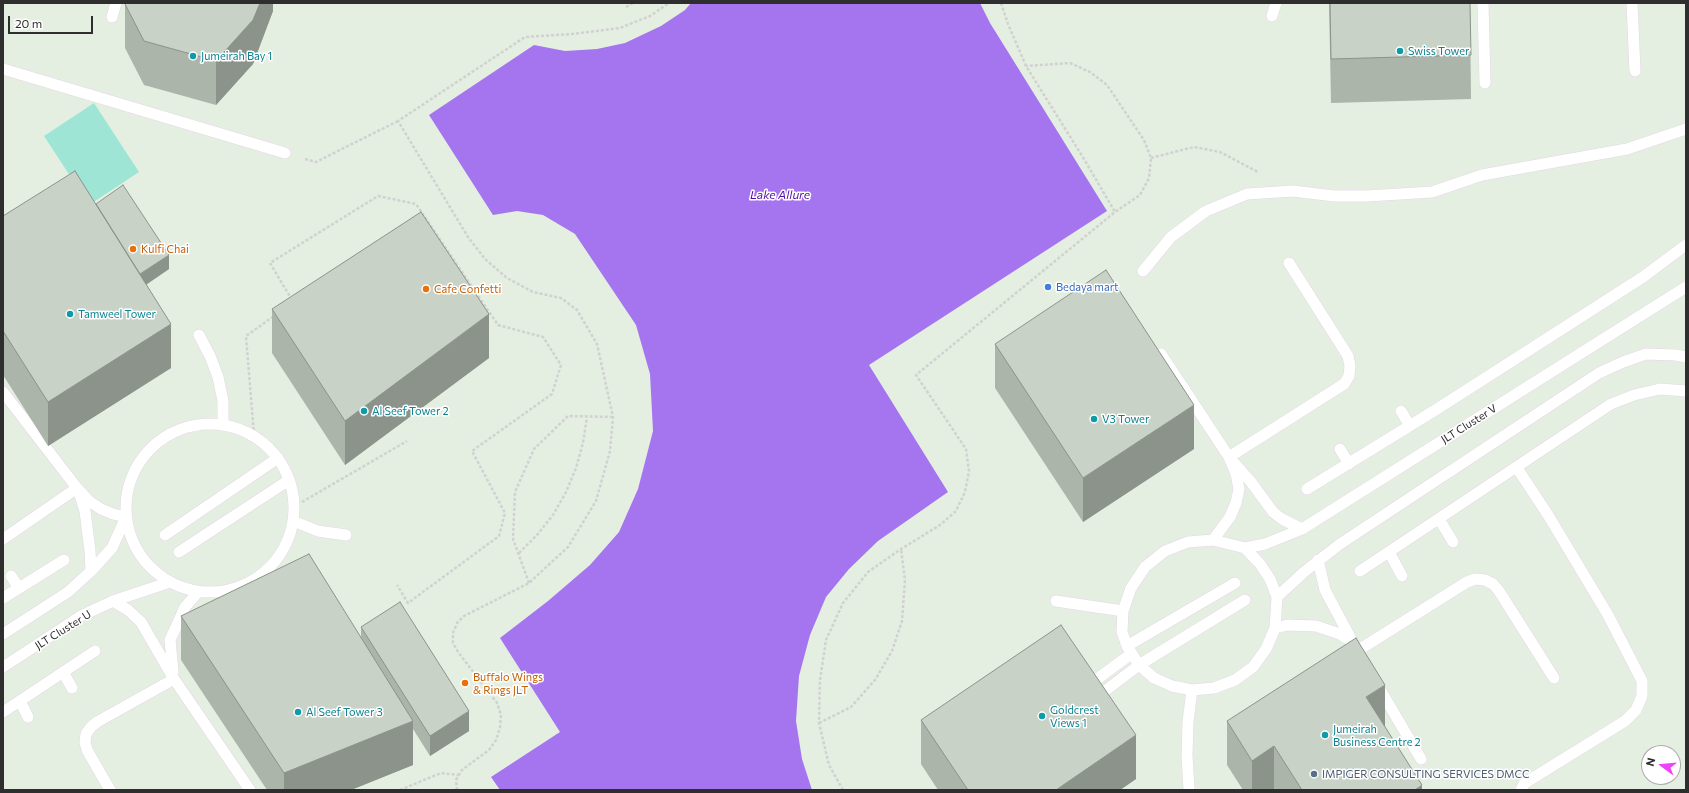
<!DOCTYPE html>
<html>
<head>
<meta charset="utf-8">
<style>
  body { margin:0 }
  #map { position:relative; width:1689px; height:793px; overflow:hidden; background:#e5efe1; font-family:Commissioner,sans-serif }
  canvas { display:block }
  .frame { position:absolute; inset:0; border:4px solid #2e2e2e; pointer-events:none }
  .north { position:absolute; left:1641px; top:745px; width:40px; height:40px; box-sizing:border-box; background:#fff; border:1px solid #ababab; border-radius:50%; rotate:286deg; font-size:11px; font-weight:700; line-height:16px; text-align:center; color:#2e2e2e }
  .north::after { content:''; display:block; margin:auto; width:14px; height:18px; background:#ef42fb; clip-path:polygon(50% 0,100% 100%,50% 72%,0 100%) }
  .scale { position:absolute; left:8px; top:16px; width:85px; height:18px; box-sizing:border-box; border:2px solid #2e2e2e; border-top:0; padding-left:5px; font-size:12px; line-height:14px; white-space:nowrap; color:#2e2e2e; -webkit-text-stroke:3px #fff; paint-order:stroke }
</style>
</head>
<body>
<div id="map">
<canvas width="1689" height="793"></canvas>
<div class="frame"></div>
<div class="north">N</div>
<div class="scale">20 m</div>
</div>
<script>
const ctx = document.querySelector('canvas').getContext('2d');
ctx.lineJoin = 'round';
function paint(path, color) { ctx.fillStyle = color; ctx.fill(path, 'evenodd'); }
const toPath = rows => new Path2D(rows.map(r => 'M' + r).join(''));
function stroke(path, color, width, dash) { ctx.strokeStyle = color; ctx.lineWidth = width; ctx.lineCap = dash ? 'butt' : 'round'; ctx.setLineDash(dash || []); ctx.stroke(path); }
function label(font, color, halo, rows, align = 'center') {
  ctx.font = font + ' Commissioner,sans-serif'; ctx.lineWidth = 3; ctx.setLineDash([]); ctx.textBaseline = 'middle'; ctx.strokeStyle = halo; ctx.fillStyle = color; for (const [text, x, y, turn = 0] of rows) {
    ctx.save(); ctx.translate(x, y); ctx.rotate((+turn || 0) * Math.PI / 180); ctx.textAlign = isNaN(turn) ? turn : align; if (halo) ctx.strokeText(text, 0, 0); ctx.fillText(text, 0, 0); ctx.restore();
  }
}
const green = toPath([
  [94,103,139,172,89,205,44,136]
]);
const water = toPath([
  [691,3,980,3,990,23,1107,211,869,365,948,492,878,541,849,569,826,597,810,635,799,676,796,721,802,759,812,790,500,790,491,777,560,732,500,638,548,601,590,565,619,532,638,489,653,431,650,374,636,325,575,234,543,215,517,211,493,215,429,115,534,45,565,51,597,49,625,43,661,26,685,10]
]);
const path = toPath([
  [1001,3,1008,24,1026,66,1084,159,1115,212],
  [626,7,633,3],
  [1151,158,1194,147,1220,152,1258,172],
  [305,159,316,162,398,121],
  [292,300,270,263,378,196,416,204,498,325,543,337,561,365,552,394,472,451,505,513,499,536,408,603,397,585],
  [254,435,246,336,274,316],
  [302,502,407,441],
  [519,553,537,535,553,515,566,492,576,468,583,443,587,417],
  [529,583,513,539,515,492,534,449,568,416,613,417],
  [819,723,851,707,875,680,892,651,902,621,905,580,901,549],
  [400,790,441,773,458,775],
  [457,790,456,780,462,770,489,750,496,740,500,728,501,715,497,703,458,652,453,643,453,633,457,623,464,616,529,583,568,547,596,501,610,451,613,417,597,344,577,310,561,298,533,292,507,278,485,259,468,237,398,121,525,37,572,34,620,28,650,16,669,3],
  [843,790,829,765,819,723,820,680,826,640,843,603,868,572,901,549,940,525,956,511,965,492,969,471,966,449,916,375,1115,212,1140,195,1149,178,1151,158,1144,140,1107,85,1090,72,1070,63,1026,66]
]);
const service = toPath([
  [1483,3,1485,83],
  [1632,3,1635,71],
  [1272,16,1276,3],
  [112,17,116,3],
  [3,69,285,153],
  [1143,271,1171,237,1206,211,1247,194,1293,191,1334,196,1367,196,1432,192,1482,175,1627,149,1686,129],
  [199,335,210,356,218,377,223,401,223,424],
  [1161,354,1229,457,1236,474,1239,489,1236,503,1230,517,1213,540],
  [3,392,77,488,89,501,101,509,113,514,126,517,112,548,91,571,68,592,3,634],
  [1401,411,1410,426],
  '126 508a84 84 0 1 1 168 0a84 84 0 1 1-168 0Z',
  [1340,449,1349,464],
  [1229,457,1344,384,1349,376,1350,366,1348,356,1289,263],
  [1234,463,1251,482,1273,512,1282,519,1302,529],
  [1517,468,1548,515,1608,615,1642,681,1642,696,1636,710,1625,721,1528,781,1524,784,1521,790],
  [1307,489,1437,409,1643,277,1686,245],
  [79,492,85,511,90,551,91,571],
  [1439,519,1453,542],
  [293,521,318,531,346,535],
  [165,535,278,458],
  [3,539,77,488],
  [1245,548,1265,544,1302,529,1686,287],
  [179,552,289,480],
  [1389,552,1402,576],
  [1318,560,1325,590,1359,654],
  [1360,571,1611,404,1634,395,1660,389,1686,391],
  [11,576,19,588],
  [1277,597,1270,579,1260,564,1245,548,1213,540,1188,542,1165,551,1145,567,1131,588,1123,611,1122,632,1127,646,1139,665,1154,678,1172,686,1192,690,1214,688,1235,680,1253,667,1266,649,1275,628,1277,597,1304,572,1340,544,1599,373,1623,362,1646,354,1676,355,1686,357],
  [3,598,64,560],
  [113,601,128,610,141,622,174,679,250,790],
  [1056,601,1123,611],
  [1275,628,1288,625,1316,626,1340,634,1351,641],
  [1127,646,1235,583],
  [1357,651,1467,582,1475,579,1485,580,1493,584,1499,591,1554,678],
  [3,667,81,616,113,601,170,582],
  [63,672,72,688],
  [173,672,170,640,185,607,198,592],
  [1089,685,1131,654],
  [1378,686,1421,759],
  [1097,697,1139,665,1245,600],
  [20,701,28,717],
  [3,712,95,651],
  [110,790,87,750,85,742,86,734,91,727,97,722,174,679],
  [1189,790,1187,755,1188,722,1192,690]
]);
const wall = toPath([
  [273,3,273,11,253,64,216,105,144,85,125,48,125,4],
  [1329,3,1470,3,1471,99,1331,103],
  [96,204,169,269,146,285,171,368,48,446,3,375,3,216],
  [272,309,489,358,345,465,272,353],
  [995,344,1194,449,1083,522,995,388],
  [181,616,361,638,361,627,469,731,430,756,413,729,413,765,351,790,267,790,181,660],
  [921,720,1136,779,1120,790,938,790,921,764],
  [1227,721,1385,727,1422,790,1243,790,1227,765]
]);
const shadedWall = toPath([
  [260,3,273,3,273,11,253,64,216,105,216,61],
  [169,255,169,269,135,292,135,278],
  [489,314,489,358,345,465,345,421],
  [171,324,171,368,48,446,48,402],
  [1194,405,1194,449,1083,522,1083,478],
  [1385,685,1385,729,1366,697],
  [469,711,469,731,430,756,430,736],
  [413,721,413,765,351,790,284,790,284,773],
  [1136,735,1136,779,1120,790,1056,790],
  [1274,746,1274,790,1252,790,1252,761],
  [1422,785,1422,790,1415,790]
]);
const building = toPath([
  [126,3,260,3,253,20,216,61,144,41,125,4,126,3],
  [1330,3,1470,3,1471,55,1331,59,1330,3],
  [75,171,171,324,48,402,3,331,3,216,75,171],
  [123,185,169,255,140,274,96,204,123,185],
  [421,212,489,314,345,421,272,309,421,212],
  [1106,270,1194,405,1083,478,995,344,1106,270],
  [309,554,413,721,284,773,181,616,309,554],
  [400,602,469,711,430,736,361,627,400,602],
  [1061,625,1136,735,1056,790,968,790,921,720,1061,625],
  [1356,638,1385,685,1366,697,1422,785,1415,790,1302,790,1274,746,1252,761,1227,721,1356,638]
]);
const markers = [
  [1400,51,4,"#0f9aa8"],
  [193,56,4,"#0f9aa8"],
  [133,249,4,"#e8710a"],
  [1048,287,4,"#3f7fe0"],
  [426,289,4,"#e8710a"],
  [70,314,4,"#0f9aa8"],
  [364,411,4,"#0f9aa8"],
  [1094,419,4,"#0f9aa8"],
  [465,683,4,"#e8710a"],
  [298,712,4,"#0f9aa8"],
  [1042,716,4,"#0f9aa8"],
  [1325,735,4,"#0f9aa8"],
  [1314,774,4,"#5c6f8a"]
];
const cultureNames = [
  ["Swiss Tower",1408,51],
  ["Jumeirah Bay 1",201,56],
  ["Tamweel Tower",78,314],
  ["Al Seef Tower 2",372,411],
  ["V3 Tower",1102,419],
  ["Goldcrest",1050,710],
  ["Views 1",1050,723],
  ["Al Seef Tower 3",306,712],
  ["Jumeirah",1333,729],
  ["Business Centre 2",1333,742]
];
const foodNames = [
  ["Kulfi Chai",141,249],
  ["Cafe Confetti",434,289],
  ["Buffalo Wings",473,677],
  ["& Rings JLT",473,690]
];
const shopNames = [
  ["Bedaya mart",1056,287]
];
const streetNames = [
  ["JLT Cluster V",1469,424,-32],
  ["JLT Cluster U",63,630,-32]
];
const serviceNames = [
  ["IMPIGER CONSULTING SERVICES DMCC",1322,774]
];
const waterNames = [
  ["Lake Allure",780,195]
];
paint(green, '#9ee5d5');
paint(water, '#a575f0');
stroke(service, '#e5d6e6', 12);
stroke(path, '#d1d1d1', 2.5, [3, 2]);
stroke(service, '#fff', 11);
paint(wall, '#acb5aa');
paint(shadedWall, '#8c938b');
paint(building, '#c8d2c6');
stroke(building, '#8c938b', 1);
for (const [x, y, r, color] of markers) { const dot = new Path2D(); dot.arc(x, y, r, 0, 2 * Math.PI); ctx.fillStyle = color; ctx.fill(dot); stroke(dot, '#fff', 1.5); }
label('11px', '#0d838f', '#fff', cultureNames, 'left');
label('11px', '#c56008', '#fff', foodNames, 'left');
label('11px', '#366cbe', '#fff', shopNames, 'left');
label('11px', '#2e2e2e', '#fff', streetNames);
label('11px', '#4e5e75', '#fff', serviceNames, 'left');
label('italic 12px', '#530da3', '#fff', waterNames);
</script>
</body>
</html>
